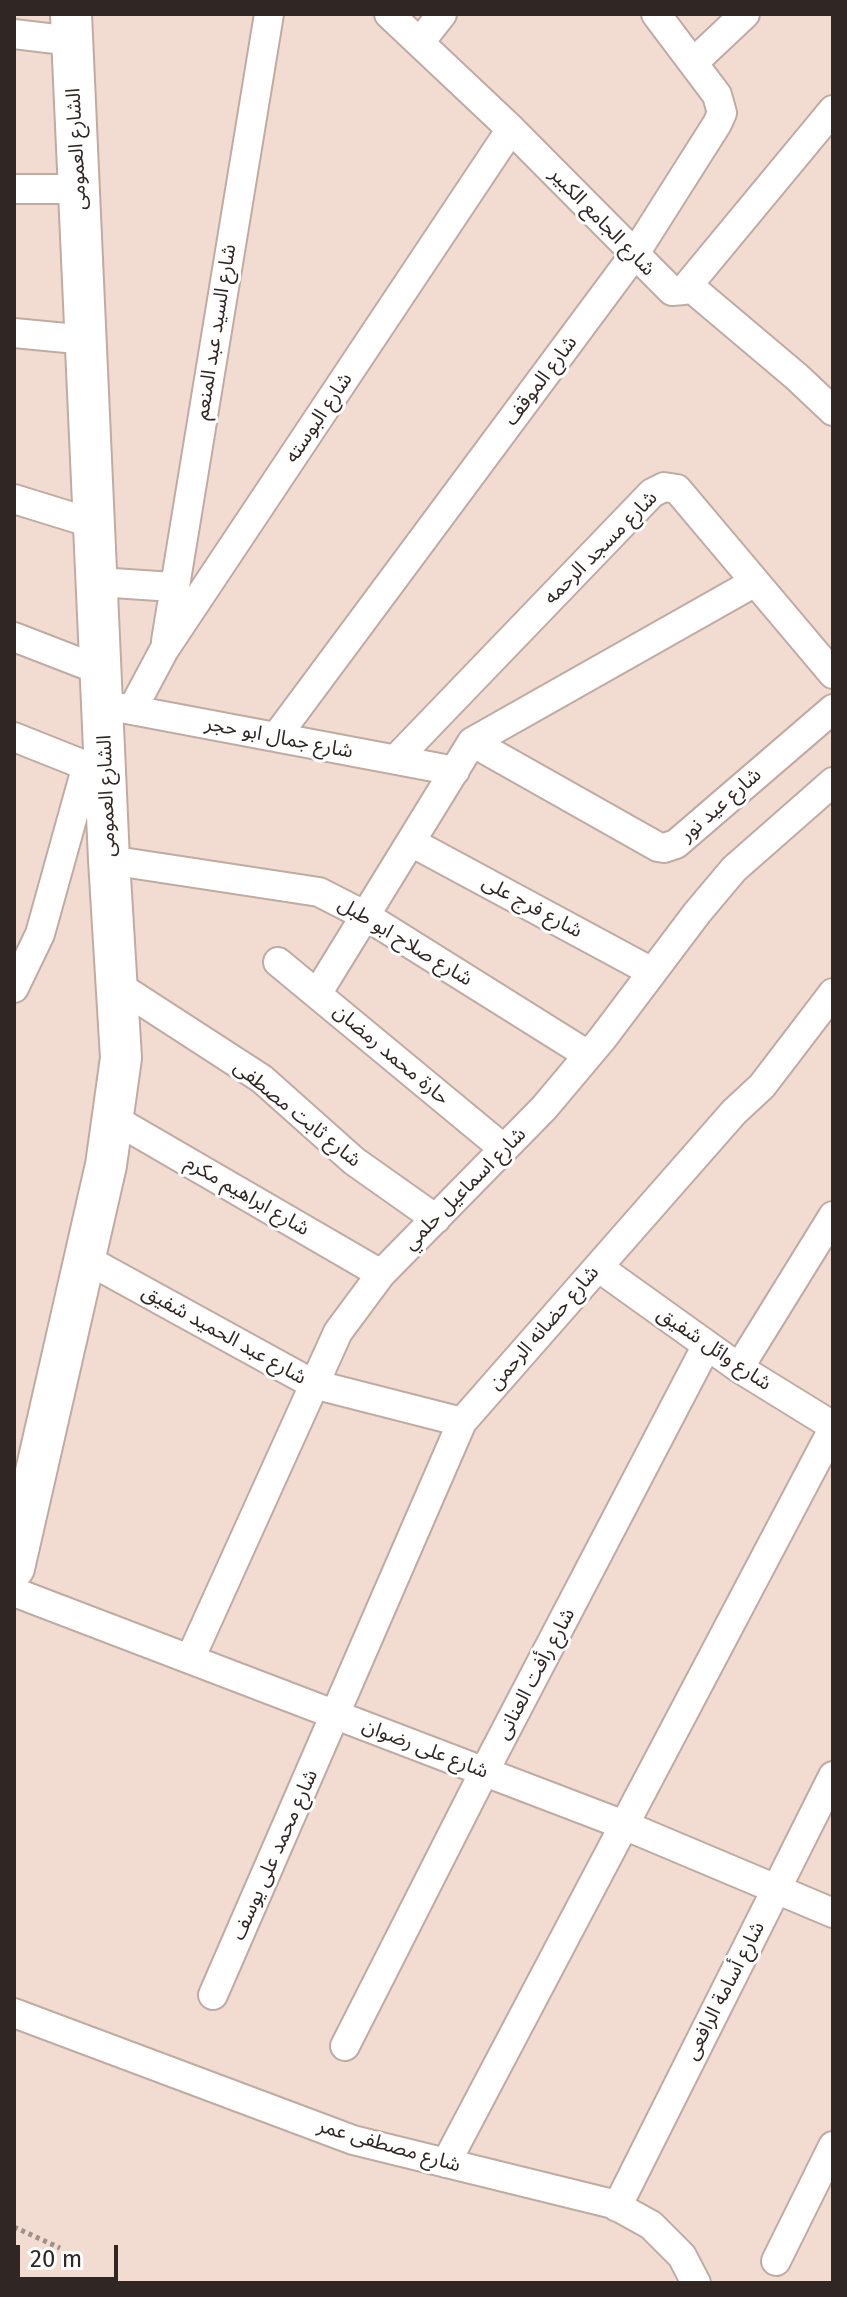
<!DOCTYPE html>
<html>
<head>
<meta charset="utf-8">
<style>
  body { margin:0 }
  #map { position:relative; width:847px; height:2297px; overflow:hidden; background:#f2dcd2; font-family:"Fira Sans",sans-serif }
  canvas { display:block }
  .frame { position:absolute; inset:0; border:16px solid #302724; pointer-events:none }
  .scale { position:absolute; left:16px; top:2245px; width:102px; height:36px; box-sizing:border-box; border:4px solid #302724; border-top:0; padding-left:10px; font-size:24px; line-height:28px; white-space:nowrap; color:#302724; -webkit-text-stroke:6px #fff; paint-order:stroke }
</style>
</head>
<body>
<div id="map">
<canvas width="847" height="2297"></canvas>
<div class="frame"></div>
<div class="scale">20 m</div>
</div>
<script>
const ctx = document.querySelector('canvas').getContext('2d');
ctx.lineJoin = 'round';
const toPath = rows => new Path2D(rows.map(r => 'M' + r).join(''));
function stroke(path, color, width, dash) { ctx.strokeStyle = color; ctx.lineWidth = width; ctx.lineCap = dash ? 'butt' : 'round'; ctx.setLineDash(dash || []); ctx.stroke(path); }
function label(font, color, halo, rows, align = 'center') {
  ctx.font = font + ' "Fira Sans","Noto Sans Arabic",sans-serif'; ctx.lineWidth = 6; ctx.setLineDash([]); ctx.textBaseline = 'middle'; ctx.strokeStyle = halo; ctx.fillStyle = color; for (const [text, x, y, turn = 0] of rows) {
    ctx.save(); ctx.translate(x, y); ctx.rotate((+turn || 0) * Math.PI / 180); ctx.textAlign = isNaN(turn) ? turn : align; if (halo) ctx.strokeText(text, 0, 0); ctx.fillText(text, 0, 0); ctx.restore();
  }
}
const path = toPath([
  [14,2227,60,2248]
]);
const street = toPath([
  [389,14,511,129,672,291,684,290,833,110],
  [14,34,72,41],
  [420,42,442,14],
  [693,63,745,14],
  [14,189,79,189],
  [688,285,797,377,833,411],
  [14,333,87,340],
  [14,499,95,524],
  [98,582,173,587],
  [14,637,102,671],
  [166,641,269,14],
  [116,707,455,771],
  [132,710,164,650,511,129],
  [14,737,102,772],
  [276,737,634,255,717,124,722,113,717,95,656,14],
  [472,742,658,847,664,848,676,844,833,709],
  [396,759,652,493,664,487,677,489,833,674],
  [411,842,652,972],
  [109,860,319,892,366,916,588,1055],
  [278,962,504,1149],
  [117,985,262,1079,354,1161,436,1219],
  [14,988,40,934,87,765],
  [317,994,472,742,755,582],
  [114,1119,381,1274],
  [84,1258,313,1384,462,1422],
  [598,1267,739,1368,833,1426],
  [739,1368,833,1216],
  [14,1592,624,1825,833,1913],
  [190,1659,338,1332,381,1274,544,1108,602,1039,697,913,734,869,833,782],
  [213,1995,462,1422,734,1112,762,1086,833,993],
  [14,2013,353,2140,613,2204,651,2225,682,2256,696,2283],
  [345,2046,484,1772,707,1345],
  [446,2163,833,1429],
  [617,2207,833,1776],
  [776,2261,833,2146]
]);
const secondary = toPath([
  [14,1568,106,1165,121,1058,109,860,71,14]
]);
const streetNames = [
  ["الشارع العمومى",77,149,-93],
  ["شارع الجامع الكبير",602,222,46],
  ["شارع السيد عبد المنعم",216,332,-81],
  ["شارع الموقف",541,381,-53],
  ["شارع البوسته",319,418,-56],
  ["شارع مسجد الرحمه",601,548,-45],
  ["شارع جمال ابو حجر",279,738,11],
  ["الشارع العمومى",107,796,-92],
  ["شارع عيد نور",721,805,-41],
  ["شارع فرج على",532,907,28],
  ["شارع صلاح ابو طبل",405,942,31],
  ["حارة محمد رمضان",391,1055,40],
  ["شارع ثابت مصطفى",297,1114,39],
  ["شارع اسماعيل حلمي",465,1189,-45],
  ["شارع ابراهيم مكرم",247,1196,30],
  ["شارع حضانه الرحمن",544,1328,-49],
  ["شارع عبد الحميد شفيق",224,1335,29],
  ["شارع وائل شفيق",714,1349,34],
  ["شارع رأفت العنانى",536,1674,-62],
  ["شارع على رضوان",425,1749,21],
  ["شارع محمد على يوسف",275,1855,-66],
  ["شارع أسامة الرافعى",725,1991,-63],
  ["شارع مصطفى عمر",389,2146,16]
];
stroke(street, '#c0aba2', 32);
stroke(secondary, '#c0aba2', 44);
stroke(path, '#a09089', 5, [4, 4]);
stroke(street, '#fff', 28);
stroke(secondary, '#fff', 40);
label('20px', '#302724', '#fff', streetNames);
</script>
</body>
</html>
